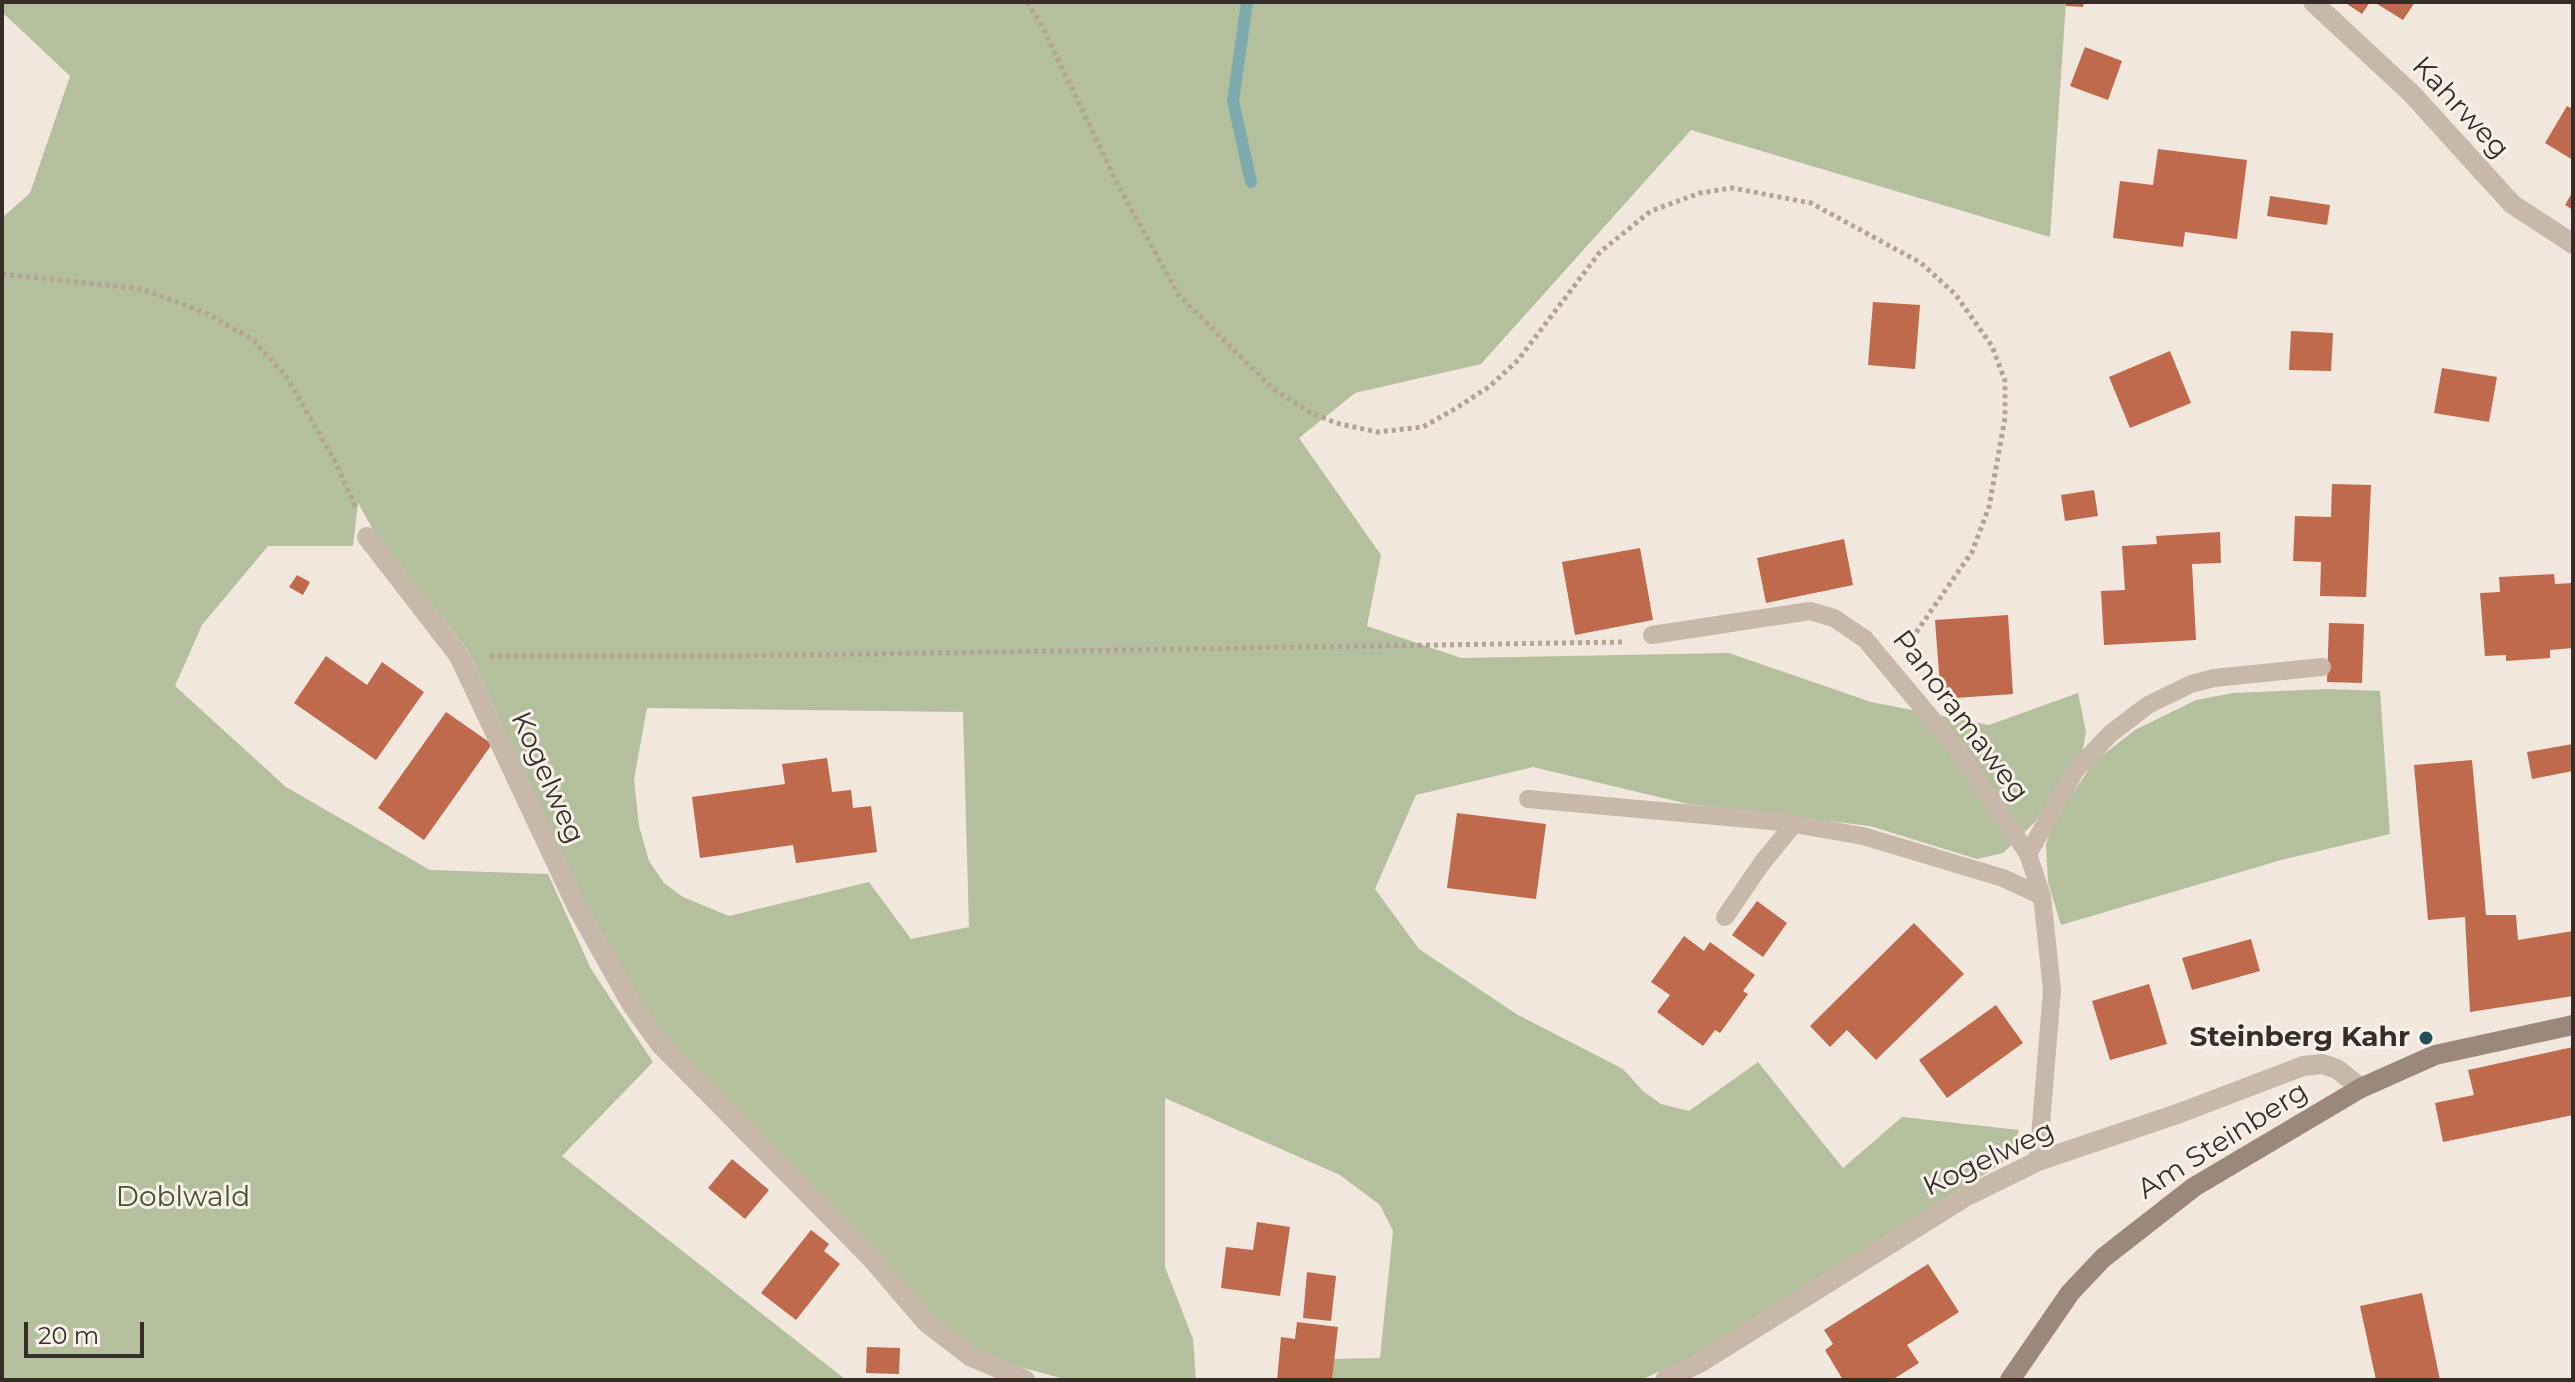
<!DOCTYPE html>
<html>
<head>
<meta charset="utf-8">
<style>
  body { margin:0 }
  #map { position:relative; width:2575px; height:1382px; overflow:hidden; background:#f1e7dd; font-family:Montserrat,sans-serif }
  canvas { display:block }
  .frame { position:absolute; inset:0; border:4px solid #362d29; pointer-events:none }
  .scale { position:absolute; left:24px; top:1322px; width:120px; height:36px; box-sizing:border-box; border:4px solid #362d29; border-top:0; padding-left:10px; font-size:24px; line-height:28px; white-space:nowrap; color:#362d29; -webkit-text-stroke:6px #f8f1e9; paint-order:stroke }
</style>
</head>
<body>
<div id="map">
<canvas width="2575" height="1382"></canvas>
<div class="frame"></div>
<div class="scale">20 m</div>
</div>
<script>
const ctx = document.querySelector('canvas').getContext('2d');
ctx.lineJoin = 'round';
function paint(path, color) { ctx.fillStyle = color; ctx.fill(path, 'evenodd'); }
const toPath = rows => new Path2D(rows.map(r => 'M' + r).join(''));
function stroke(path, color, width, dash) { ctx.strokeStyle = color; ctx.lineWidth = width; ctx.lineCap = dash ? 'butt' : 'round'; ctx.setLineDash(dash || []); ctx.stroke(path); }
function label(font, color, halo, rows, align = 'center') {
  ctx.font = font + ' Montserrat,sans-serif'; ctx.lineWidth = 6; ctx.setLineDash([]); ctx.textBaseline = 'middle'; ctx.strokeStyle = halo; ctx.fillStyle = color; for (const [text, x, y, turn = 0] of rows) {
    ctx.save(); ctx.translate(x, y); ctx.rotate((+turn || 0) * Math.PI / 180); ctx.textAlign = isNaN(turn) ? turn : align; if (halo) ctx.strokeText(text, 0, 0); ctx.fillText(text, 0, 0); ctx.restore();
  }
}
const green = toPath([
  [2,2,2066,2,2050,237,1691,130,1481,364,1355,393,1299,438,1381,555,1367,626,1461,658,1729,653,1871,702,1989,725,2078,693,2086,732,2082,753,2035,822,2003,853,1977,859,1870,826,1688,804,1533,767,1416,795,1375,889,1419,949,1518,1015,1623,1069,1643,1091,1661,1104,1689,1111,1758,1062,1843,1168,1902,1117,2019,1130,2012,1153,2001,1164,1697,1354,1641,1380,1332,1380,1334,1359,1380,1358,1393,1231,1380,1205,1340,1175,1165,1098,1165,1267,1193,1339,1196,1380,1068,1380,1005,1363,975,1348,933,1315,667,1038,640,1000,585,904,468,651,374,531,358,503,353,546,268,546,202,625,175,686,286,787,430,870,548,874,591,969,653,1062,562,1156,846,1380,2,1380,2,218,30,193,70,76,2,12],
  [647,708,963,712,969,927,911,939,869,882,729,916,683,897,664,883,649,861,639,826,634,779],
  [2327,689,2380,691,2390,834,2281,860,2061,925,2048,882,2046,845,2053,821,2095,761,2135,730,2196,700,2233,693]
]);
const stream = toPath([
  [1247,2,1233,101,1251,182]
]);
const building = toPath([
  [2066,2,2084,2,2083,7,2066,6],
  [2344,2,2370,2,2362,14],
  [2374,2,2415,2,2403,20],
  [2085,47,2122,61,2108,100,2070,86],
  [2567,106,2573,109,2573,160,2545,143],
  [2158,149,2247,160,2237,239,2185,232,2183,247,2113,238,2120,181,2153,185],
  [2573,191,2573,210,2565,205],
  [2270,196,2330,205,2327,225,2267,216],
  [1873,302,1920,305,1915,369,1868,365],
  [2291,331,2333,333,2331,371,2289,370],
  [2170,351,2191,403,2130,428,2109,377],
  [2442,368,2497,377,2489,422,2434,413],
  [2332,484,2371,485,2366,597,2320,596,2321,562,2293,561,2295,516,2331,517],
  [2094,490,2098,516,2065,521,2061,495],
  [2220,532,2221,563,2192,564,2196,640,2104,645,2101,591,2125,590,2122,546,2157,544,2156,536],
  [1844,539,1853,585,1766,603,1757,558],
  [1640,548,1653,620,1575,635,1562,562],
  [2554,574,2555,584,2573,583,2573,648,2550,650,2550,658,2506,661,2506,655,2485,656,2480,593,2500,592,2499,577],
  [297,575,310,582,303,595,289,587],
  [2008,615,2013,694,1941,699,1935,620],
  [2329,623,2364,624,2362,683,2327,682],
  [326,656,367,685,382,662,424,692,376,760,294,703],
  [446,712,492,744,424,840,378,808],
  [2573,744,2573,771,2532,779,2527,752],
  [827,758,832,792,851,790,853,808,871,806,877,852,796,863,793,845,700,858,692,797,785,784,782,764],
  [2472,760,2486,915,2516,915,2518,940,2573,931,2573,996,2470,1012,2465,917,2428,920,2414,765],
  [1457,813,1546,824,1536,899,1447,888],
  [1757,901,1787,923,1763,957,1732,935],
  [1914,923,1964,974,1876,1060,1847,1030,1830,1047,1810,1026],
  [1684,936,1704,951,1710,942,1755,975,1743,991,1748,994,1720,1033,1715,1030,1703,1046,1657,1012,1670,995,1651,982],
  [2251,939,2260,971,2192,990,2182,958],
  [2149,984,2167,1044,2110,1060,2092,1001],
  [1996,1005,2023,1043,1947,1098,1919,1060],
  [2573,1047,2573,1115,2443,1142,2435,1103,2474,1095,2468,1070],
  [732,1159,769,1190,745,1219,708,1188],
  [1257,1222,1290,1227,1280,1296,1221,1288,1226,1247,1253,1250],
  [811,1230,829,1244,824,1251,840,1264,796,1320,761,1293],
  [1928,1264,1959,1312,1907,1345,1919,1363,1892,1380,1843,1380,1825,1350,1833,1344,1824,1330],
  [1307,1272,1336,1276,1331,1321,1303,1318],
  [2422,1293,2440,1380,2376,1380,2360,1306],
  [1297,1322,1338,1327,1332,1380,1277,1380,1281,1337,1295,1339],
  [867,1347,900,1348,899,1374,866,1373]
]);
const path = toPath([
  [1027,2,1040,22,1117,183,1178,294,1272,388,1309,412,1336,423,1377,432,1423,427,1458,407,1490,386,1518,360,1600,252,1651,211,1700,193,1732,188,1811,203,1921,263,1955,294,1992,346,2005,381,2005,418,1989,507,1972,552,1908,644],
  [2,274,142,289,208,314,253,340,286,376,336,463,356,509],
  [490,656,742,656,1624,642]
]);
const service = toPath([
  [1652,635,1810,611,1834,618,1865,639,1957,749,2028,854,2042,896,2052,990,2038,1161],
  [1528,799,1782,822,1863,836,2003,878,2042,896],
  [2028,854,2075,771,2110,734,2148,705,2191,684,2214,678,2322,667],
  [1725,917,1762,863,1794,824]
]);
const minor = toPath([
  [2313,2,2412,94,2512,204,2573,244],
  [367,537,459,656,577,907,632,1005,660,1044,872,1259,926,1322,970,1356,1025,1380],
  [1665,1380,1701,1362,1965,1197,2038,1161,2180,1113,2303,1066,2322,1064,2337,1069,2361,1088]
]);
const secondary = toPath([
  [2010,1380,2070,1293,2103,1258,2194,1187,2361,1088,2435,1055,2573,1025]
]);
const markers = [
  [2426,1038,8,"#215155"]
];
const streetNames = [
  ["Kahrweg",2460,108,47],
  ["Panoramaweg",1960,716,53],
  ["Kogelweg",547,778,66],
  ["Am Steinberg",2223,1141,-32],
  ["Kogelweg",1989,1159,-25]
];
const poiNames = [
  ["Steinberg Kahr",2410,1038]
];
const parkNames = [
  ["Doblwald",183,1198]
];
paint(green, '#b3bf9d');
stroke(stream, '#7daaac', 12);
paint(building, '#bf694d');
stroke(path, '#b4a293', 5, [4, 4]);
stroke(service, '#c8b8a9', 18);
stroke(minor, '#c8b8a9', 20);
stroke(secondary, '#9c877b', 20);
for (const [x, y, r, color] of markers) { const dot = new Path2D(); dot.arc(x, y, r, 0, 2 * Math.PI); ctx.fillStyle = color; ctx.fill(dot); stroke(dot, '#f8f1e9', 3); }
label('28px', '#362d29', '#f8f1e9', streetNames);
label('bold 28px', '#362d29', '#f8f1e9', poiNames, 'right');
label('28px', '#45522e', '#f8f1e9', parkNames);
</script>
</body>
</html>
